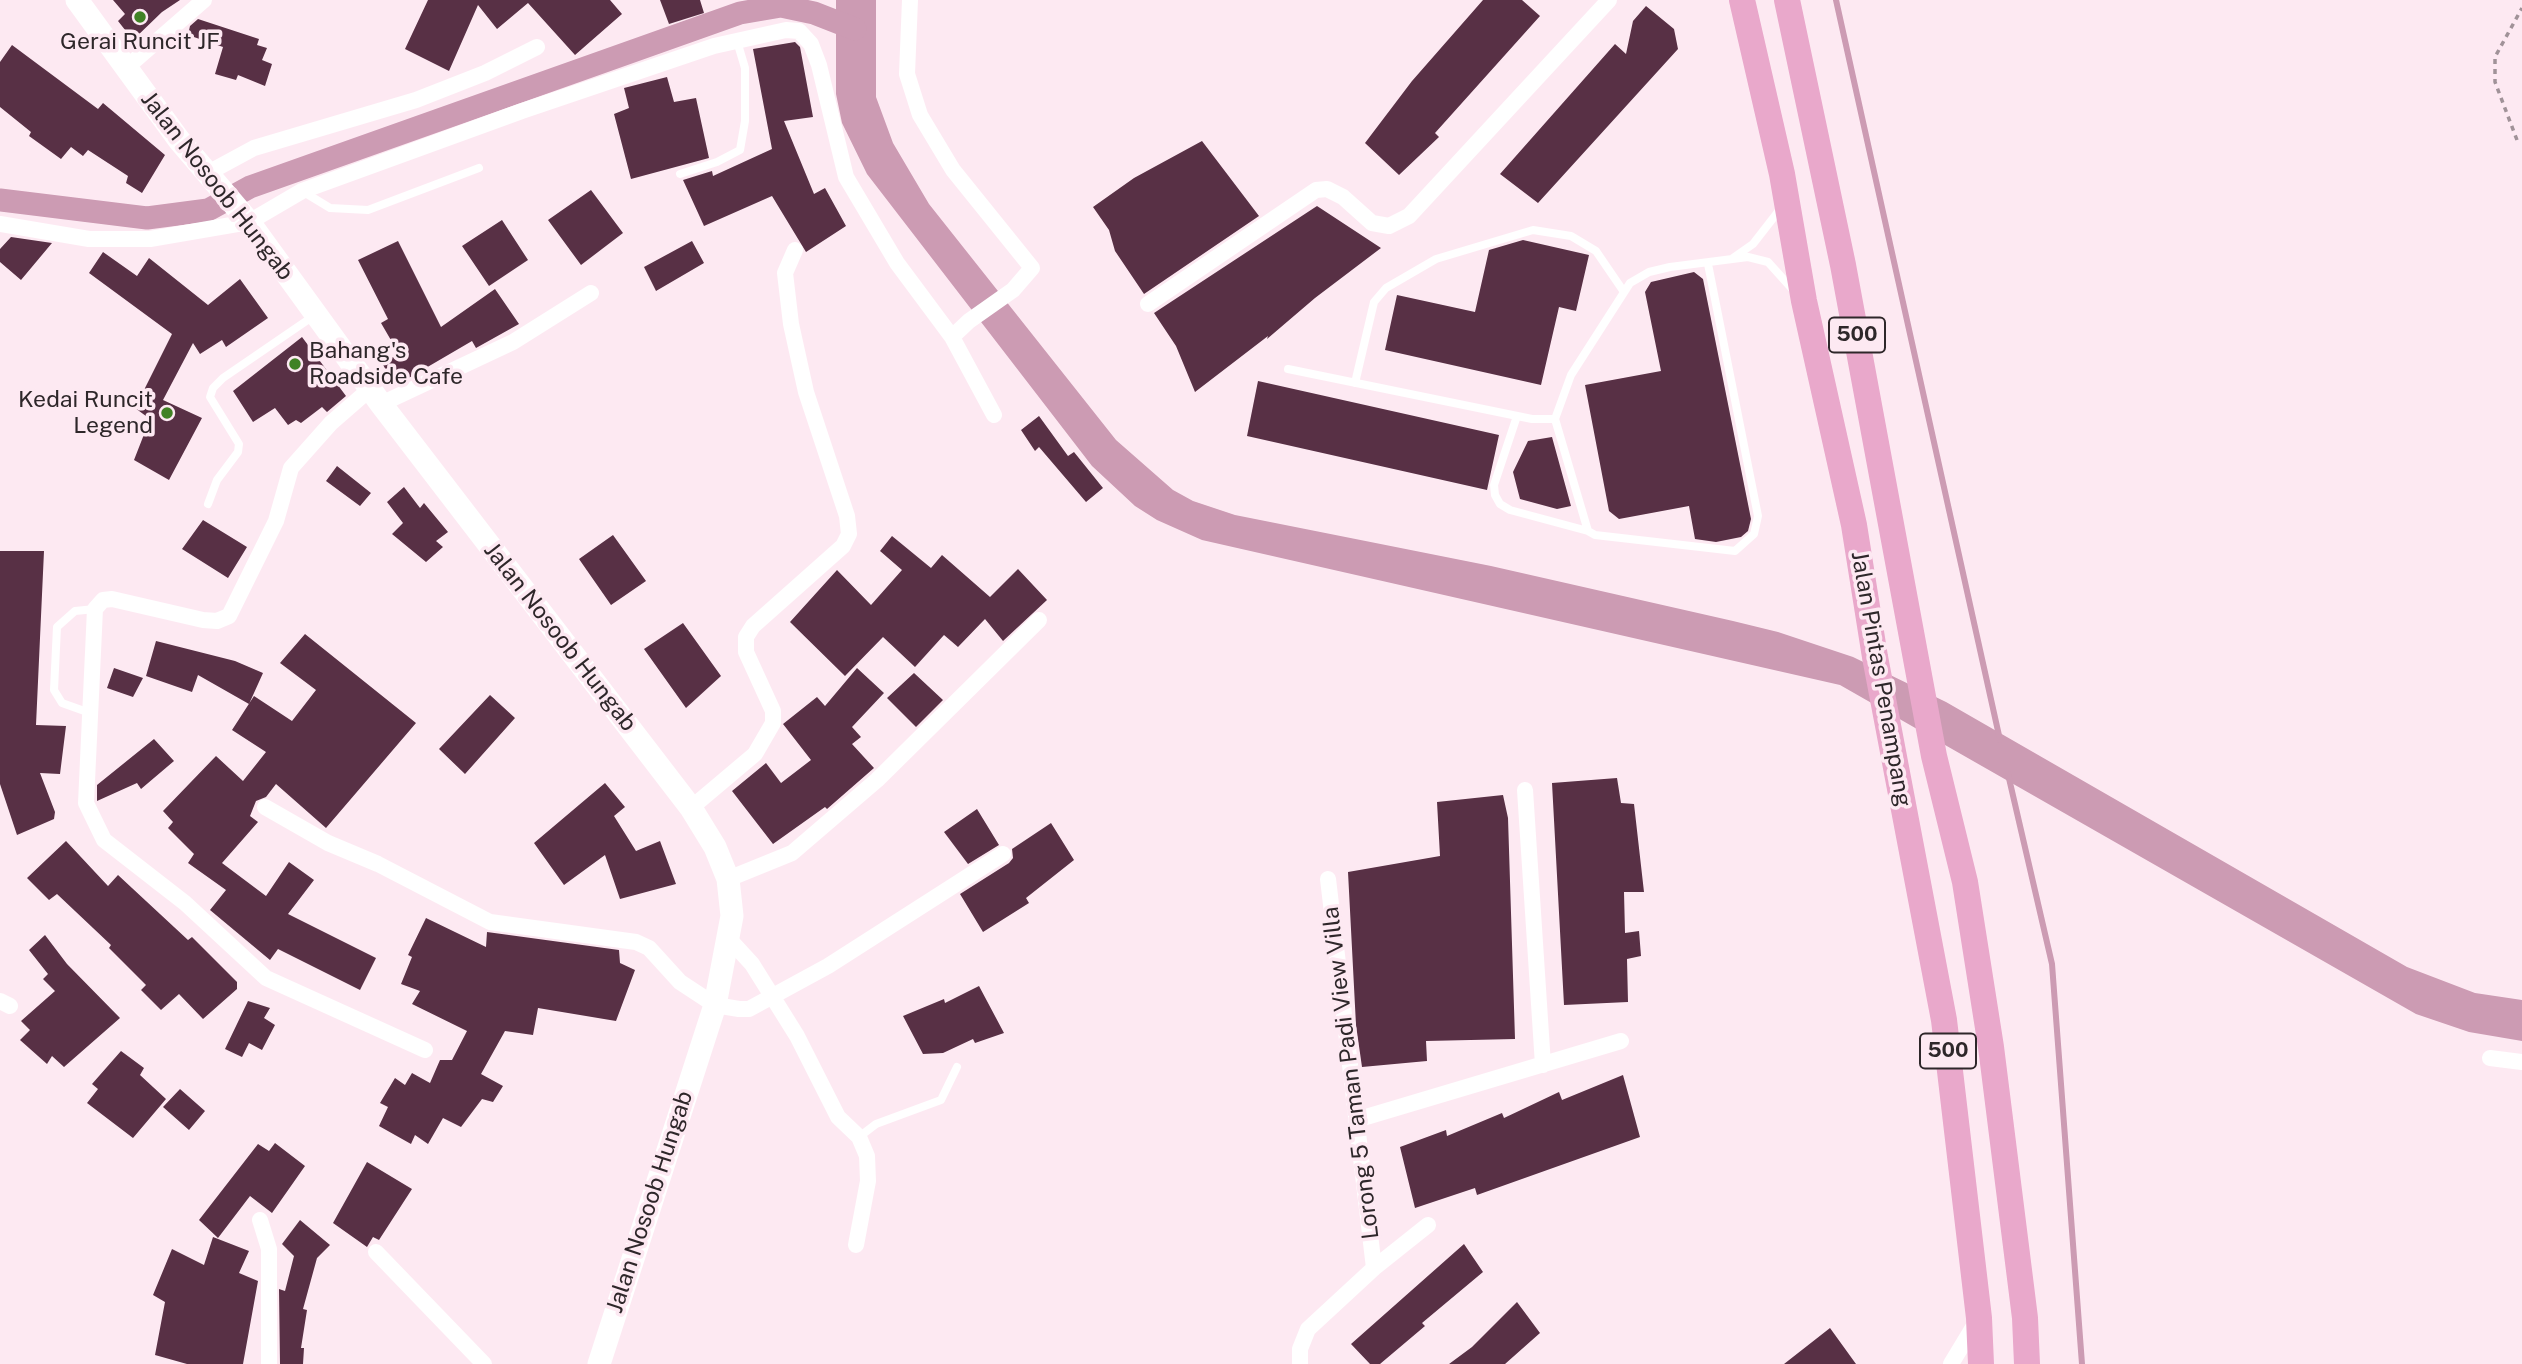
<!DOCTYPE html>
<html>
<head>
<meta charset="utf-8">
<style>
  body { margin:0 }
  canvas { display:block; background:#fde9f2 }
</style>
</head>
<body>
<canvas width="2522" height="1364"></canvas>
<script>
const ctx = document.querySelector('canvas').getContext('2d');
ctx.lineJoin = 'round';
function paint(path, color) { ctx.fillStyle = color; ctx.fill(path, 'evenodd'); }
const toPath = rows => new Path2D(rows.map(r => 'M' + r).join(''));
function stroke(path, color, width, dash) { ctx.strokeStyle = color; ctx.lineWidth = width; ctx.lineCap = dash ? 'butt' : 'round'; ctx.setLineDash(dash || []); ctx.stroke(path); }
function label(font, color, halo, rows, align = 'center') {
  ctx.font = font + ' "Public Sans",sans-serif'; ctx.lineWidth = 7; ctx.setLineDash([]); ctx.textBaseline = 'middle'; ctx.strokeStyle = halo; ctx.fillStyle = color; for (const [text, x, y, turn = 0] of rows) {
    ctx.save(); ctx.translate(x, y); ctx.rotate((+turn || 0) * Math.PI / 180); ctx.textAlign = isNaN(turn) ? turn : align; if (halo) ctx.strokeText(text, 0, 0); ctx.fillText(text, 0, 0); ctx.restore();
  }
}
const water = toPath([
  [836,0,876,0,876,97,893,143,929,204,1116,440,1173,490,1193,501,1235,515,1491,566,1733,621,1778,632,1853,657,1946,702,2407,967,2475,993,2522,1000,2522,1041,2469,1032,2416,1014,1840,685,1202,540,1157,520,1135,506,1092,466,867,174,842,123,836,94]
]);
const stream = toPath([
  [1836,0,2000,740],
  [2008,774,2052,964,2082,1364]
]);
const canal = toPath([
  [0,200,147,218,208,210,250,187,740,13,781,6,814,13,855,29]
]);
const building = toPath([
  [113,0,180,0,162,12,133,40,118,21,125,14],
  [428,0,610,0,622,14,575,55,528,3,497,29,478,5,449,71,405,49],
  [660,0,700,0,704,13,669,24],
  [1483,0,1522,0,1540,16,1435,133,1439,137,1399,175,1365,143,1412,81],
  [1646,6,1674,29,1678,49,1538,203,1500,174,1615,44,1626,54,1633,21],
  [198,19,259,39,257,45,267,48,262,60,272,64,265,86,238,75,236,80,215,74,223,47,188,35,190,26],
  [795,42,800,47,813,117,784,121,814,194,825,188,846,226,806,252,772,196,704,226,683,180,712,171,713,176,772,149,753,49],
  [12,45,98,109,103,103,165,155,142,193,126,183,128,176,88,150,83,156,71,147,61,159,29,136,31,132,0,107,0,62],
  [667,77,674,102,696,98,709,158,631,179,614,114,629,108,624,88],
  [1202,141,1259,216,1144,294,1115,251,1109,230,1093,207,1134,178],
  [591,190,623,233,581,265,548,220],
  [1317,206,1381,248,1315,298,1267,339,1268,336,1195,392,1176,346,1154,313],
  [502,220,528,260,489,286,462,246],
  [11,237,52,243,21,280,0,262,0,249],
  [1523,240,1589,255,1576,311,1559,307,1541,385,1385,350,1397,295,1475,312,1489,250],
  [398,241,441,327,495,289,519,324,476,348,472,341,395,386,382,363,399,354,381,323,388,319,358,260],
  [692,241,704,263,656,291,644,267],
  [103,252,137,276,149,258,208,305,240,279,268,318,226,347,222,340,200,354,193,343,163,400,202,418,169,480,134,460,150,419,135,408,172,334,89,273],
  [1694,272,1703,279,1751,519,1748,531,1741,537,1716,542,1695,539,1689,506,1619,519,1609,511,1585,385,1661,371,1645,292,1651,282],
  [302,337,346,396,327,412,322,407,301,423,296,420,288,425,275,408,253,422,233,391],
  [1258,381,1499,435,1487,490,1247,436],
  [1039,416,1068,456,1074,452,1103,488,1086,502,1039,447,1035,451,1021,430],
  [1552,437,1571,506,1557,509,1520,499,1513,472,1528,441],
  [337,466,371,493,360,506,326,481],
  [404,487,420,508,424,503,448,532,436,541,443,547,426,562,392,534,403,523,387,502],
  [203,520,247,547,228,578,182,549],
  [613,535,646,581,611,605,579,559],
  [892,536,931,568,942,555,990,597,1018,569,1047,600,1003,641,985,619,958,647,944,635,915,667,883,637,845,676,790,622,837,570,871,605,902,570,880,551],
  [0,551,44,551,36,725,66,726,60,774,40,773,55,812,54,819,17,835,0,784],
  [683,623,721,676,686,708,644,649],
  [305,634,416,723,326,828,276,784,266,797,256,801,250,816,258,822,222,863,266,896,289,862,314,880,288,914,376,958,360,990,278,949,270,960,210,910,226,890,188,863,194,854,168,828,173,822,163,811,216,756,243,781,266,752,232,730,254,696,292,721,316,690,280,663],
  [156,641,235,661,263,673,249,704,198,675,192,692,146,676],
  [114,668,143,678,133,697,107,688],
  [857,668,884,693,852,727,861,737,852,744,874,768,827,809,825,807,773,844,732,791,766,763,781,783,811,760,783,724,817,697,825,706],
  [914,673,943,700,916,727,887,698],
  [490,695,515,718,465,774,439,749],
  [154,739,174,761,141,789,137,783,97,801,97,785],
  [1617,778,1621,803,1634,804,1644,892,1624,892,1625,933,1639,931,1641,956,1627,959,1628,1002,1564,1005,1552,783],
  [605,783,625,807,614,816,636,851,660,841,676,884,620,899,605,855,564,885,534,843],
  [1503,795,1508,818,1515,1039,1426,1041,1427,1061,1362,1067,1356,1025,1348,872,1440,856,1437,802],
  [977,809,999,845,968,864,944,832],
  [1051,823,1074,860,1026,898,1029,903,983,932,960,894,1009,863,1013,858,1012,849],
  [66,841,108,886,118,875,188,940,192,937,237,982,237,989,203,1019,179,994,161,1010,141,990,146,985,109,948,111,945,57,894,49,900,27,878],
  [426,918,486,947,487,932,619,950,620,963,635,970,616,1021,538,1008,533,1035,505,1031,481,1074,503,1086,493,1102,482,1099,461,1127,443,1118,428,1144,415,1135,411,1144,379,1126,388,1107,380,1103,395,1078,405,1085,412,1073,430,1083,440,1060,452,1060,467,1031,412,1004,420,991,401,984,412,957,408,955],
  [45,935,67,964,120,1018,64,1067,52,1056,47,1064,20,1040,30,1030,21,1021,55,991,43,979,48,974,29,950],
  [979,986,1004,1033,975,1043,973,1039,943,1053,923,1054,903,1016,944,999,945,1003],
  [248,1001,270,1008,264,1018,275,1025,262,1050,249,1043,242,1057,225,1049],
  [121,1051,144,1068,140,1075,166,1099,133,1138,87,1103,98,1089,92,1084],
  [1623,1075,1640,1137,1477,1195,1475,1188,1415,1208,1400,1147,1446,1130,1447,1136,1502,1113,1504,1118,1559,1092,1562,1100],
  [180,1089,205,1111,189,1130,163,1107],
  [275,1143,305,1166,272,1213,250,1196,218,1238,199,1220,258,1144,269,1151],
  [367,1162,412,1189,379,1240,373,1237,367,1247,333,1223],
  [300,1220,330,1245,317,1258,303,1309,307,1310,301,1348,304,1348,303,1364,280,1364,279,1289,285,1291,294,1256,282,1244],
  [213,1237,249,1251,239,1273,258,1281,243,1364,187,1364,155,1355,165,1302,153,1295,172,1249,204,1265],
  [1464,1244,1483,1272,1422,1323,1425,1326,1380,1364,1370,1364,1351,1344],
  [1517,1302,1540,1333,1505,1364,1449,1364,1472,1347],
  [1830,1328,1856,1364,1784,1364]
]);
const path = toPath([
  [2517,140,2495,82,2495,57,2522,8]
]);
const service = toPath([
  [680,174,717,162,740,150,745,121,745,68,737,41],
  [302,191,330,208,368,210,479,168],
  [1733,258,1753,244,1781,208],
  [1708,264,1758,516,1754,534,1735,551,1595,535,1588,531,1555,419,1571,375,1630,283,1649,272,1670,267,1748,257,1768,262,1795,292],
  [1288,369,1532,419,1555,419],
  [1355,383,1374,302,1386,288,1436,259,1533,230,1571,236,1596,251,1624,292],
  [1517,416,1494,485,1495,495,1500,504,1510,510,1588,531],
  [208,504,217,480,238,452,239,444,210,397,213,388,223,378,315,315],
  [90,713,62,703,54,690,57,627,75,611,95,609],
  [859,1137,876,1124,941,1100,957,1067]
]);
const minor = toPath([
  [910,0,907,74,920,115,953,170,1032,268,1013,290,969,321,952,337],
  [126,68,204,0],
  [206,174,254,148,416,100,485,73,537,47],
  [0,224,89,239,150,239,249,222,302,191,522,111,714,46,786,30,799,31,811,44,819,65,846,177,897,263,952,337,994,415],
  [1148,304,1316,190,1327,189,1343,197,1372,223,1389,226,1409,216,1609,0],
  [370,389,331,423,291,468,276,521,229,616,217,621,203,620,112,599,103,600,95,609,86,803,104,840,185,903,266,978,425,1050],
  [381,404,513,342,591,293],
  [1525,790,1543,1065],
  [265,807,328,843,378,864,490,922,636,942,649,948,680,982,715,1005,739,1009,749,1009,828,966,1003,854],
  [691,808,755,754,773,723,773,711,746,652,746,637,753,626,843,546,849,534,847,516,806,392,791,324,785,273,795,250],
  [728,879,792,853,877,780,1039,620],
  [1328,879,1374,1268],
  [729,939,752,964,797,1036,838,1117,859,1137,867,1156,868,1181,856,1245],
  [0,1001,10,1006],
  [2490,1058,2522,1062],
  [1356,1120,1621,1041],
  [260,1220,269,1249,269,1364],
  [376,1252,484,1364],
  [1300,1364,1300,1349,1308,1329,1374,1268,1428,1225],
  [1951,1364,1977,1321]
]);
const secondary = toPath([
  [77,0,179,140,249,222,381,404,691,808,715,847,728,879,732,916,715,1005,599,1364]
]);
const primary = toPath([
  [1742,0,1782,174,1804,301,1854,525,1875,657,1944,1020,1979,1318,1981,1364],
  [1787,0,1843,265,1934,756,1965,882,1991,1047,2025,1318,2027,1364]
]);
const markers = [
  [140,17,7,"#408224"],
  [295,364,7,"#408224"],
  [167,413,7,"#408224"]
];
const shields = [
  [1857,335,56],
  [1948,1051,56]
];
const shieldNames = [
  ["500",1857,335],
  ["500",1948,1051]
];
const poiNames = [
  ["Gerai Runcit JF",140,42],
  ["Bahang's",309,351,"left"],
  ["Roadside Cafe",309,377,"left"],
  ["Kedai Runcit",153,400,"right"],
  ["Legend",153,426,"right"]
];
const streetNames = [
  ["Jalan Nosoob Hungab",217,186,52],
  ["Jalan Nosoob Hungab",560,637,52],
  ["Jalan Pintas Penampang",1881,679,80],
  ["Lorong 5 Taman Padi View Villa",1351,1073,-97],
  ["Jalan Nosoob Hungab",650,1202,-72]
];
paint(water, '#cc9bb3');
stroke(stream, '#cc9bb3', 6);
stroke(canal, '#cc9bb3', 23);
paint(building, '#583045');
stroke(path, '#a09298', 3.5, [5, 5]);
stroke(service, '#fff', 8);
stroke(minor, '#fff', 16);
stroke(secondary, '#fff', 23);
stroke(primary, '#e9a8cb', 26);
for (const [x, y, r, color] of markers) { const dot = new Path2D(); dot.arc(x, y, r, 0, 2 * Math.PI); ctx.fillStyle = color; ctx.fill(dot); stroke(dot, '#fde9f2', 2.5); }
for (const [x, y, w] of shields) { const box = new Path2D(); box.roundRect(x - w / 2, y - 17.5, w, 35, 5); ctx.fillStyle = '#fde9f2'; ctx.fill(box); stroke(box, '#2e272a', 2); }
label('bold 21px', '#2e272a', null, shieldNames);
label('23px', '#2e272a', '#fde9f2', poiNames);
label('23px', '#2e272a', '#fde9f2', streetNames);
</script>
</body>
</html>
